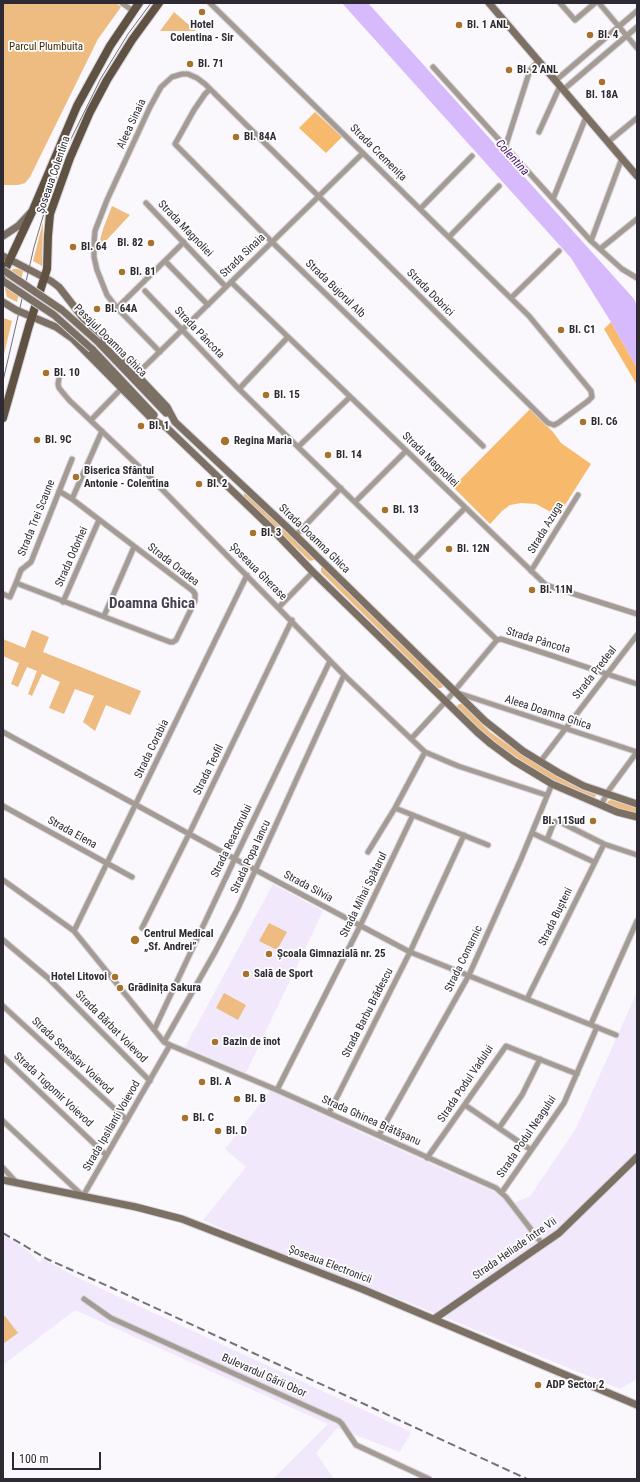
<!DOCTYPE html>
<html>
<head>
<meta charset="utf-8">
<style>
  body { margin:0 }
  #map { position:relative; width:640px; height:1482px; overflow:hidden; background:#faf8fd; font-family:"Roboto Condensed",sans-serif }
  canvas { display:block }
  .frame { position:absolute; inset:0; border:4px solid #2e2a33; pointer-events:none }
  .scale { position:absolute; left:12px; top:1452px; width:89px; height:18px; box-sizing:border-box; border:2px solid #2e2a33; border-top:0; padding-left:5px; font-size:12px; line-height:14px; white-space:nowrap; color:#2e2a33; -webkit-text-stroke:3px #fff; paint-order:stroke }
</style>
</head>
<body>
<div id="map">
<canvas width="640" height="1482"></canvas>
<div class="frame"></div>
<div class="scale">100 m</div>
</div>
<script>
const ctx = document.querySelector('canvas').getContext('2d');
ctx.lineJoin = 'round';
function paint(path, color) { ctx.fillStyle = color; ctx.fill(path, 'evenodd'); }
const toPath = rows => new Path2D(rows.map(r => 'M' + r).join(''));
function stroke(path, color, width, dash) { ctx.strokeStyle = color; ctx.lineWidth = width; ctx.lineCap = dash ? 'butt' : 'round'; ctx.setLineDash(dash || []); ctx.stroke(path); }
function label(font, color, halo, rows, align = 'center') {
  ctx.font = font + ' "Roboto Condensed",sans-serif'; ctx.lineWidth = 3.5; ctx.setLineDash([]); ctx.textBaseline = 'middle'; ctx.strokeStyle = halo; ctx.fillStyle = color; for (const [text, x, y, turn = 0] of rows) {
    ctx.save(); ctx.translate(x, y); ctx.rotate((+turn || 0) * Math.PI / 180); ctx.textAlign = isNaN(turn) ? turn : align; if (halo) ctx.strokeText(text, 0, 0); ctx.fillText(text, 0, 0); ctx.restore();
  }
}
const built = toPath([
  [273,884,323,911,246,1073,185,1047],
  [637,992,637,1379,620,1389,395,1297,248,1240,203,1220,246,1167,225,1149,270,1091,375,1139,497,1193,504,1197,510,1205,530,1196,575,1130],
  [3,1234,28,1251,40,1263,42,1258,74,1276,411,1432,400,1452,337,1428,316,1453,334,1479,273,1479,328,1424,75,1310,3,1365]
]);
const green = toPath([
  [3,3,116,3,121,7,98,39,30,177,25,183,18,185,3,185],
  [174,12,196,31,160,31],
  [112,206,130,215,102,245,99,244,103,229],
  [43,222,42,266,33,261],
  [13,269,18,269,23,271,17,302,7,297,5,289,11,271],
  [4,318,12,321,4,354],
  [245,493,314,558,314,560,310,561,243,496],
  [323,567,442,684,443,687,441,688,438,688,321,572,321,568],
  [32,630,49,637,43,652,141,691,130,715,106,705,95,731,83,722,94,696,75,689,64,714,49,708,60,682,42,674,32,696,28,694,37,671,27,667,18,687,11,684,19,663,3,656,3,639,25,648],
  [459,704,462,704,490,732,521,754,566,781,594,793,596,795,595,798,592,798,550,779,501,747,483,733,458,708,457,706],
  [611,800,637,807,637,813,608,806,607,804,608,801],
  [269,923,287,932,277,950,259,941],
  [224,993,246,1005,238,1020,216,1008],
  [5,1316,18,1333,3,1344,3,1317]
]);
const forest = toPath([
  [315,112,342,137,326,153,299,128],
  [611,322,637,368,637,385,604,329],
  [530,409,553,432,561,443,591,464,558,516,536,504,521,503,510,505,502,511,490,524,453,487]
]);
const water = toPath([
  [342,3,368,3,634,299,637,306,637,368,611,322,571,258]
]);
const street = toPath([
  [122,3,133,11],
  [560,3,575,20,595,3],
  [599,3,637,48],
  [433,67,591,241,622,269,637,278],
  [555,81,637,11],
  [210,89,205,94,194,110,175,144,272,242,483,446],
  [563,90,637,27],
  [539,132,560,86],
  [608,142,637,118],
  [505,148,530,70,538,61],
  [553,199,586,117],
  [146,203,226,287],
  [420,209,472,156],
  [449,237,499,186],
  [591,241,622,158],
  [600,249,637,219],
  [165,261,208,305],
  [231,282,546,585,637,614],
  [145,291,239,389,298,447,497,640,501,639,553,656,637,684],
  [511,298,559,251],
  [117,308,184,242],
  [160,352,117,308,107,295,97,270,94,257,94,243,95,231,107,200,150,107,161,87,172,77,182,74,188,74,197,78,205,84,548,423,554,425,558,423,588,401,592,397,591,391,529,316,210,3],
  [60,373,58,384,59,388,69,400,148,475,344,675,425,752,458,766,546,795],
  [137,374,363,153],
  [239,389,288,337],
  [91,420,121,389],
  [298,447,350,397],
  [72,499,102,431],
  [355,502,406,451],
  [295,536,341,488],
  [414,560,465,508],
  [531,571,578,495],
  [16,583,21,570,31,562,72,459],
  [3,594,10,597,16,583,170,642,173,642,176,640,195,601,195,594,193,591,72,499,59,491],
  [63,602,99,520],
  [279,607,313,572],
  [104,616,134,547],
  [458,693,637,752],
  [3,732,235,859,410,952,616,1035],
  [411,739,446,701,497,640],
  [540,762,637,635],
  [601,805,609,790,637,752],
  [3,806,132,877],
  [395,808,488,845],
  [532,833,594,862],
  [547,840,554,822,558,821,604,844,637,855],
  [368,852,395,808,425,752],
  [3,880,74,931,164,1042,170,1045,277,1090,496,1188,506,1197,543,1245],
  [142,928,189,834,292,620],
  [74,931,247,575],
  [3,940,48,978,150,1081],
  [527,999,604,844],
  [3,1006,127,1120],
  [591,1024,637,921],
  [154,1030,237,854,330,661],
  [164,1042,215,952,238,908,344,675],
  [3,1057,106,1155],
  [277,1090,360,926,413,815],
  [465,1105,531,1150],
  [329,1113,410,952,464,835],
  [3,1121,83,1196,170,1045],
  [499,1128,522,1095,540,1059],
  [379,1135,469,975,521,859,552,784],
  [427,1158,506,1046,577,1074],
  [3,1168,17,1183],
  [502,1192,564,1103,597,1027],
  [84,1299,111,1318,339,1421,342,1424,356,1445,429,1479]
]);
const secondary = toPath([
  [489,3,637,176],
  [3,236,18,226,30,213],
  [3,256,51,281,59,287,83,318,167,407,175,422,288,528,485,721,523,751,559,773,584,786,637,804],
  [3,302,16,310,56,327,73,339,152,419,167,428,269,526,313,572,477,732,491,744,514,761,552,784,601,805,617,812,637,817],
  [98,342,166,413],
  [92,349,154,415],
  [3,1180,136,1207,182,1219,362,1289,637,1405],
  [434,1319,559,1233,637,1157]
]);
const primary = toPath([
  [3,274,32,212,77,106,110,46,139,3],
  [3,418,29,326,47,269,48,236,50,214,70,158,90,112,107,80,132,40,159,3]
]);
const tram = toPath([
  [3,381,34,247,47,203,67,147,101,78,128,34,151,3]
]);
const rail = toPath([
  [3,1233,47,1259,110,1287,527,1479]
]);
const secondaryBridge = toPath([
  [3,270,62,310,98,342],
  [3,281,54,315,92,349]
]);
const markers = [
  [202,12,4,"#a7722c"],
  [459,25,4,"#a7722c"],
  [590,35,4,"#a7722c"],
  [190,64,4,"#a7722c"],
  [509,70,4,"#a7722c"],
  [602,82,4,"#a7722c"],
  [236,137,4,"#a7722c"],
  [151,243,4,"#a7722c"],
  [73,247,4,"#a7722c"],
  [122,272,4,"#a7722c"],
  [97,309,4,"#a7722c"],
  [561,330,4,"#a7722c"],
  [46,373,4,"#a7722c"],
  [266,395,4,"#a7722c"],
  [583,422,4,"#a7722c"],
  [141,426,4,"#a7722c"],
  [37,440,4,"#a7722c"],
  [225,441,5,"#a7722c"],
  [328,455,4,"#a7722c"],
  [76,477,4,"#a7722c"],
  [199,484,4,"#a7722c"],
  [385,510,4,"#a7722c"],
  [253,533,4,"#a7722c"],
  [449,549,4,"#a7722c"],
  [532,590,4,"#a7722c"],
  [593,821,4,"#a7722c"],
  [135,940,5,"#a7722c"],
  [269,954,4,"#a7722c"],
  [246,974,4,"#a7722c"],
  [115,977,4,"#a7722c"],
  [120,988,4,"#a7722c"],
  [215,1042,4,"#a7722c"],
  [202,1082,4,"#a7722c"],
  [237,1099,4,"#a7722c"],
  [185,1118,4,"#a7722c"],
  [218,1131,4,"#a7722c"],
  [538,1385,4,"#a7722c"]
];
const poiNames = [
  ["Hotel",202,25,"center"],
  ["Colentina - Sir",202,38,"center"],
  ["Bl. 1 ANL",467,25],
  ["Bl. 4",598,35],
  ["Bl. 71",198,64],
  ["Bl. 2 ANL",517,70],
  ["Bl. 18A",602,95,"center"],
  ["Bl. 84A",244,137],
  ["Bl. 82",143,243,"right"],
  ["Bl. 64",81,247],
  ["Bl. 81",130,272],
  ["Bl. 64A",105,309],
  ["Bl. C1",569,330],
  ["Bl. 10",54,373],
  ["Bl. 15",274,395],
  ["Bl. C6",591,422],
  ["Bl. 1",149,426],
  ["Bl. 9C",45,440],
  ["Regina Maria",234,441],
  ["Bl. 14",336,455],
  ["Biserica Sfântul",84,471],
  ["Antonie - Colentina",84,484],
  ["Bl. 2",207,484],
  ["Bl. 13",393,510],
  ["Bl. 3",261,533],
  ["Bl. 12N",457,549],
  ["Bl. 11N",540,590],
  ["Bl. 11Sud",585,821,"right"],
  ["Centrul Medical",144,934],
  ["„Sf. Andrei”",144,947],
  ["Școala Gimnazială nr. 25",277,954],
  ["Sală de Sport",254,974],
  ["Hotel Litovoi",107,977,"right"],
  ["Grădinița Sakura",128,988],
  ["Bazin de înot",223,1042],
  ["Bl. A",210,1082],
  ["Bl. B",245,1099],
  ["Bl. C",193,1118],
  ["Bl. D",226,1131],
  ["ADP Sector 2",546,1385]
];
const parkNames = [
  ["Parcul Plumbuita",46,47]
];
const streetNames = [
  ["Aleea Sinaia",132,124,-65],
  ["Strada Cremenița",378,153,45],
  ["Șoseaua Colentina",54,175,-71],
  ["Strada Magnoliei",185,229,46],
  ["Strada Sinaia",243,256,-44],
  ["Strada Bujorul Alb",335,289,44],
  ["Strada Dobrici",430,293,45],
  ["Strada Pâncota",199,333,46],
  ["Pasajul Doamna Ghica",110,341,45],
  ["Strada Magnoliei",430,460,44],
  ["Strada Trei Scaune",37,518,-68],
  ["Strada Azuga",546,528,-59],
  ["Strada Doamna Ghica",314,539,44],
  ["Strada Odorhei",72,557,-66],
  ["Strada Oradea",173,565,38],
  ["Șoseaua Gherase",258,572,45],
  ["Strada Pâncota",538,641,17],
  ["Strada Predeal",595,673,-52],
  ["Aleea Doamna Ghica",548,713,18],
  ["Strada Corabia",152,749,-64],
  ["Strada Teofil",209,770,-64],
  ["Strada Elena",72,833,29],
  ["Strada Reactorului",232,841,-64],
  ["Strada Popa Iancu",251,857,-65],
  ["Strada Silvia",308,887,28],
  ["Strada Mihai Spătarul",364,895,-64],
  ["Strada Bușteni",556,917,-64],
  ["Strada Comarnic",464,959,-64],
  ["Strada Barbu Brădescu",368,1013,-63],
  ["Strada Bărbat Voievod",111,1027,45],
  ["Strada Seneslav Voievod",72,1056,43],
  ["Strada Podul Vadului",466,1084,-56],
  ["Strada Tugomir Voievod",53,1090,43],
  ["Strada Ghinea Brătășanu",371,1121,24],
  ["Strada Ipsilanti Voievod",112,1126,-60],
  ["Strada Podul Neagului",527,1137,-56],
  ["Strada Heliade între Vii",515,1249,-35],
  ["Șoseaua Electronicii",330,1265,21],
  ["Bulevardul Gării Obor",264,1376,24]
];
const waterNames = [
  ["Colentina",512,158,48]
];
const districtNames = [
  ["Doamna Ghica",152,604]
];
paint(built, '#f1e8fc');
paint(green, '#eebc81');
paint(forest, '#f7b96c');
paint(water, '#d7bafb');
stroke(street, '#d5d3d9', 7);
stroke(secondary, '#d5d3d9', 9);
stroke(primary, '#d5d3d9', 10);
stroke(street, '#a49c94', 5);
stroke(secondary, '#7c7064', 7);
stroke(primary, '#5f5243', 8);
stroke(tram, '#757179', 1);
stroke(rail, '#757179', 2, [8, 4]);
stroke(secondaryBridge, '#d5d3d9', 9, []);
stroke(secondaryBridge, '#7c7064', 7);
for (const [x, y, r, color] of markers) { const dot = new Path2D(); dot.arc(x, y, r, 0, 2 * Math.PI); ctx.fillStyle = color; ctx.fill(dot); stroke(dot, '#fff', 1.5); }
label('bold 11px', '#2e2a33', '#fff', poiNames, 'left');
label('11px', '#412806', '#fff', parkNames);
label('11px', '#2e2a33', '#fff', streetNames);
label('italic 12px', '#481371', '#fff', waterNames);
label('bold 15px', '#4a4155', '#fff', districtNames);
</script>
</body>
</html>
